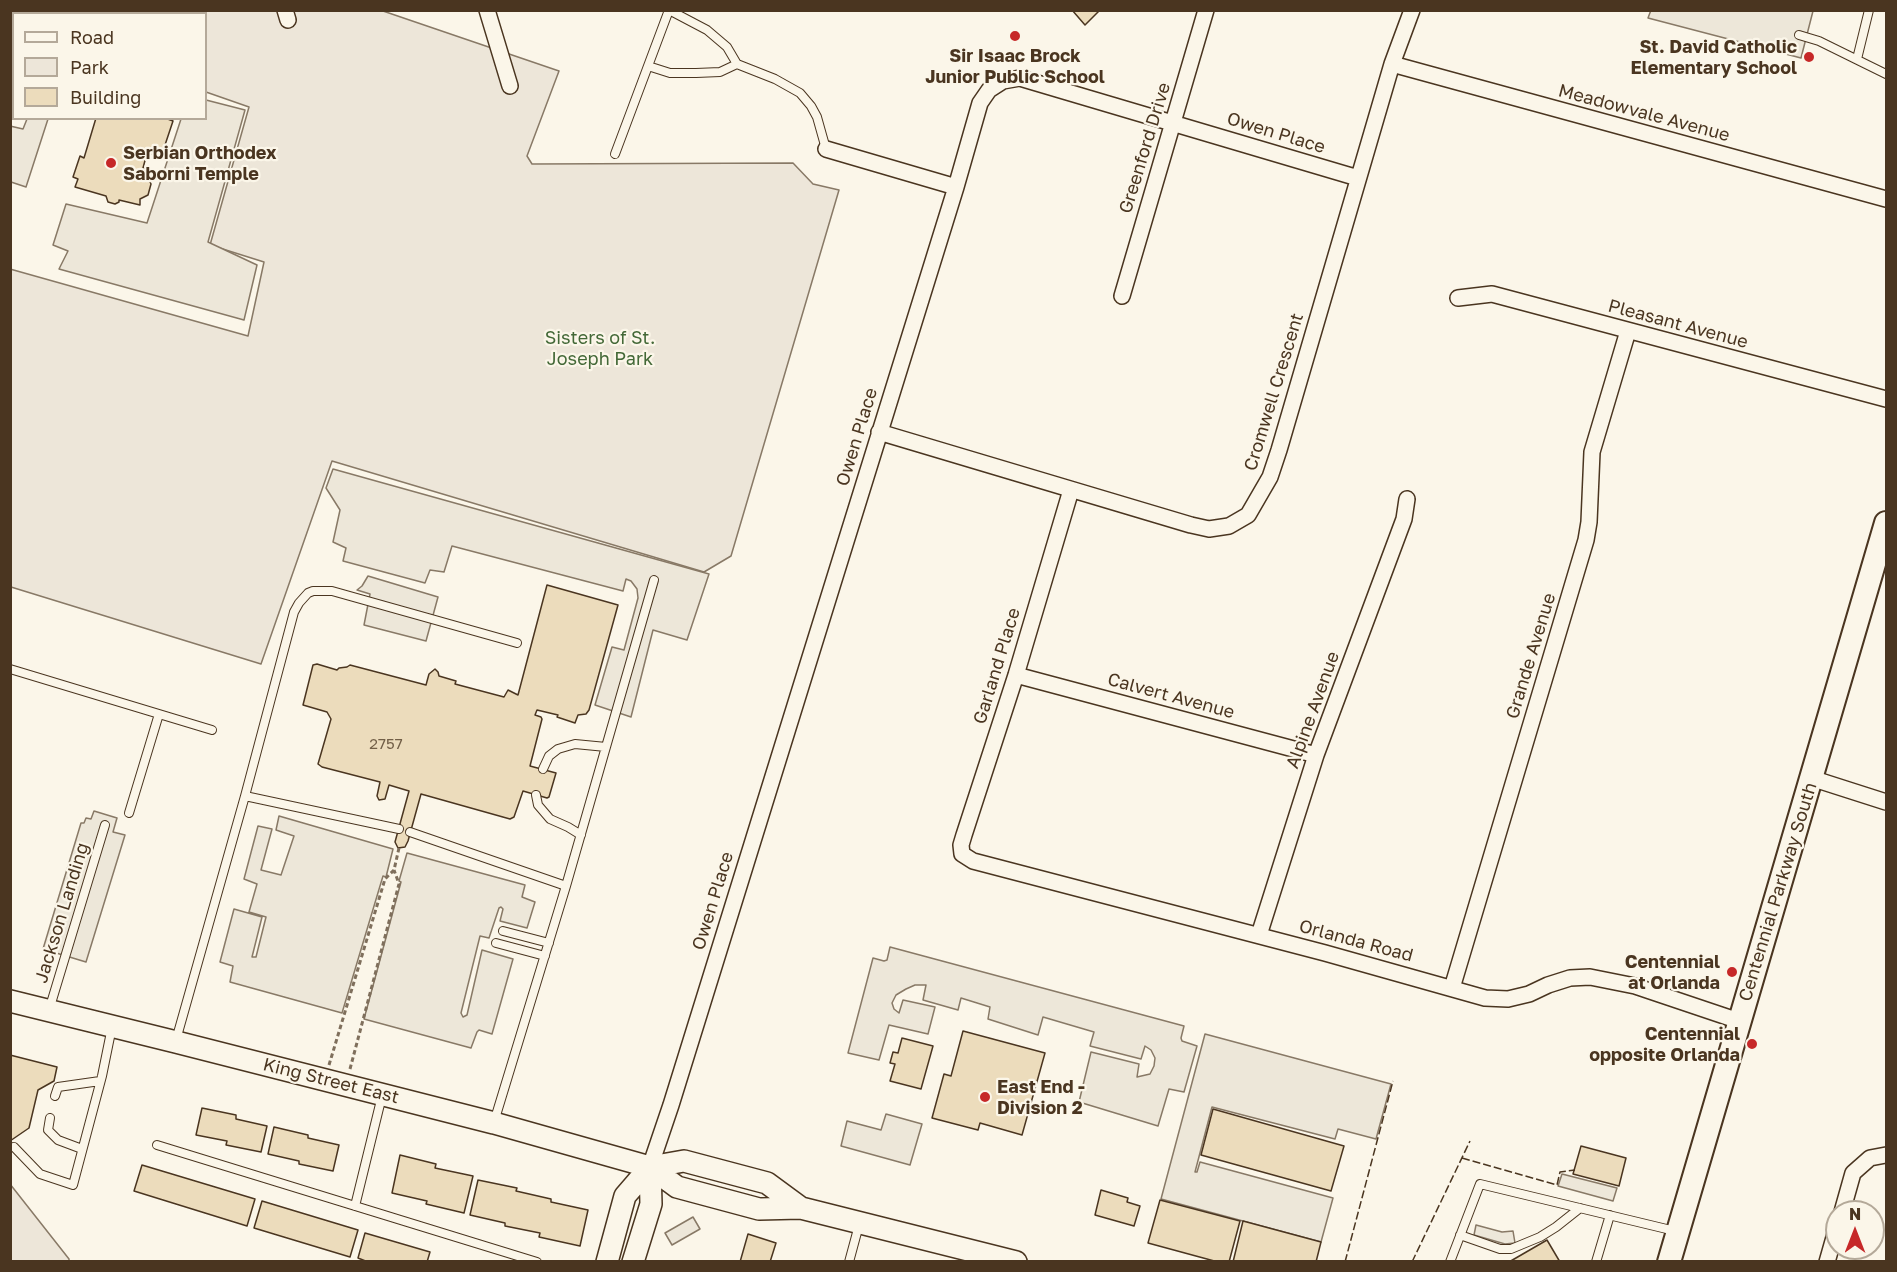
<!DOCTYPE html>
<html>
<head>
<meta charset="utf-8">
<style>
  body { margin:0 }
  #map { position:relative; width:1897px; height:1272px; overflow:hidden; background:#fbf6e9; font-family:"Golos Text",sans-serif }
  canvas { display:block }
  .frame { position:absolute; inset:0; border:12px solid #4a3520; pointer-events:none }
  .legend { position:absolute; left:12px; top:12px; width:195px; height:108px; box-sizing:border-box; background:#fbf6e9; border:2px solid #b4a999; margin:0; padding:8px 10px; list-style:none; font-size:18px; color:#4a3520 }
  .legend li { display:flex; align-items:center; gap:12px; height:30px }
  .legend b { width:30px; border:2px solid #b4a999 }
  .north { position:absolute; left:1825px; top:1200px; width:60px; height:60px; box-sizing:border-box; background:#fbf6e9; border:2px solid #b4a999; border-radius:50%; rotate:0deg; font-size:16px; font-weight:700; line-height:24px; text-align:center; color:#4a3520 }
  .north::after { content:''; display:block; margin:auto; width:21px; height:27px; background:#c62828; clip-path:polygon(50% 0,100% 100%,50% 72%,0 100%) }
</style>
</head>
<body>
<div id="map">
<canvas width="1897" height="1272"></canvas>
<div class="frame"></div>
<ul class="legend">
<li><b style="height:8px;background:#fbf6e9"></b>Road</li>
<li><b style="height:16px;background:#ede6d9"></b>Park</li>
<li><b style="height:16px;background:#ecdcbc"></b>Building</li>
</ul>
<div class="north">N</div>
</div>
<script>
const ctx = document.querySelector('canvas').getContext('2d');
ctx.lineJoin = 'round';
function paint(path, color) { ctx.fillStyle = color; ctx.fill(path, 'evenodd'); }
const toPath = rows => new Path2D(rows.map(r => 'M' + r).join(''));
function stroke(path, color, width, dash) { ctx.strokeStyle = color; ctx.lineWidth = width; ctx.lineCap = dash ? 'butt' : 'round'; ctx.setLineDash(dash || []); ctx.stroke(path); }
function label(font, color, halo, rows, align = 'center') {
  ctx.font = font + ' "Golos Text",sans-serif'; ctx.lineWidth = 4.5; ctx.setLineDash([]); ctx.textBaseline = 'middle'; ctx.strokeStyle = halo; ctx.fillStyle = color; for (const [text, x, y, turn = 0] of rows) {
    ctx.save(); ctx.translate(x, y); ctx.rotate((+turn || 0) * Math.PI / 180); ctx.textAlign = isNaN(turn) ? turn : align; if (halo) ctx.strokeText(text, 0, 0); ctx.fillText(text, 0, 0); ctx.restore();
  }
}
const green = toPath([
  [11,11,383,11,559,71,527,156,532,164,793,163,813,184,839,190,731,556,704,572,332,461,261,664,11,587,10,269,248,336,264,262,210,245,249,107,206,92,206,14,14,14,13,29,11,29,11,11],
  [10,1184,69,1259,69,1261,11,1261,10,1184]
]);
const parking = toPath([
  [1651,10,1813,11,1801,58,1648,18,1651,10],
  [206,100,245,110,208,242,257,265,244,320,59,269,68,251,53,245,66,204,147,223,181,119,206,118,206,100],
  [27,119,48,119,26,187,11,182,10,126,23,129,27,119],
  [333,469,709,574,687,640,653,630,631,717,595,705,612,647,624,650,638,598,637,589,631,581,626,579,623,591,452,546,444,572,430,570,425,583,343,561,346,548,333,542,340,510,326,488,333,469],
  [368,576,438,597,426,641,364,625,370,594,357,590,362,586,368,576],
  [94,811,117,818,113,832,125,835,86,962,43,949,81,823,84,823,86,818,91,819,94,811],
  [279,816,393,849,386,877,383,876,342,1013,230,982,233,966,220,962,234,909,262,917,252,957,256,957,266,917,249,912,257,884,244,879,258,826,272,829,261,870,281,875,294,836,276,830,279,816],
  [407,853,525,885,522,897,535,902,527,928,500,921,503,909,501,907,499,908,489,938,480,936,461,1013,463,1017,467,1015,482,950,513,959,492,1034,479,1030,477,1032,471,1048,364,1019,401,882,399,881,407,853],
  [890,947,1184,1026,1181,1038,1182,1041,1197,1046,1184,1092,1169,1089,1158,1126,1079,1102,1091,1052,1139,1064,1137,1077,1150,1074,1154,1066,1155,1058,1151,1050,1145,1046,1141,1059,1090,1046,1094,1032,1043,1017,1038,1035,988,1019,990,1007,961,998,958,1010,923,1000,926,985,915,985,906,989,896,995,892,1003,894,1009,899,1013,903,1000,935,1007,928,1034,889,1025,879,1060,848,1053,873,958,884,961,887,960,890,947],
  [1205,1034,1391,1084,1376,1139,1338,1129,1335,1139,1212,1107,1195,1172,1197,1172,1200,1162,1333,1198,1321,1242,1161,1199,1205,1034],
  [886,1114,922,1124,910,1165,841,1146,847,1121,881,1130,886,1114],
  [1562,1174,1617,1188,1613,1201,1558,1186,1562,1174],
  [693,1217,700,1229,672,1245,665,1233,693,1217],
  [1476,1225,1502,1232,1513,1231,1515,1243,1505,1244,1474,1235,1476,1225]
]);
const building = toPath([
  [1072,10,1100,10,1085,25,1072,10],
  [96,118,165,118,173,121,161,157,147,153,143,168,149,170,148,177,151,184,148,195,140,199,140,205,119,200,119,202,115,204,108,202,106,196,75,187,78,179,73,177,80,156,84,158,96,118],
  [547,585,618,605,589,710,586,714,578,715,575,723,557,717,558,715,537,710,535,715,541,717,542,719,530,766,556,773,549,797,547,798,523,791,514,817,510,819,421,794,408,841,405,847,398,848,395,842,409,791,389,785,385,799,379,800,377,796,380,782,322,767,318,764,331,719,327,712,303,705,313,665,317,664,337,670,339,668,347,667,350,665,426,685,429,674,435,669,438,672,439,676,456,681,455,684,504,697,508,690,518,695,547,585],
  [963,1031,1045,1053,1022,1135,980,1123,978,1130,932,1118,944,1074,951,1076,963,1031],
  [902,1038,933,1046,921,1089,890,1081,895,1064,890,1063,893,1052,898,1053,902,1038],
  [10,1055,57,1067,54,1081,38,1090,29,1128,10,1141,10,1055],
  [202,1108,236,1115,236,1119,267,1126,261,1152,226,1145,227,1141,196,1135,202,1108],
  [1213,1109,1344,1146,1331,1191,1201,1155,1213,1109],
  [274,1127,308,1135,308,1138,339,1145,333,1171,299,1164,299,1161,268,1154,274,1127],
  [1581,1146,1626,1158,1619,1186,1573,1174,1581,1146],
  [400,1155,436,1164,435,1168,473,1176,464,1213,426,1204,427,1201,392,1193,400,1155],
  [142,1165,255,1199,247,1226,134,1191,142,1165],
  [478,1180,517,1188,516,1191,551,1199,551,1202,588,1210,580,1246,539,1237,540,1233,505,1226,505,1223,470,1215,478,1180],
  [1101,1190,1128,1198,1127,1202,1140,1206,1134,1226,1095,1215,1101,1190],
  [1160,1200,1240,1221,1229,1262,1218,1262,1148,1243,1160,1200],
  [262,1201,358,1230,350,1257,254,1228,262,1201],
  [1243,1221,1321,1242,1316,1262,1233,1262,1243,1221],
  [365,1233,430,1252,427,1262,368,1262,358,1258,365,1233],
  [748,1234,776,1243,770,1262,740,1262,748,1234],
  [1547,1240,1560,1262,1509,1262,1547,1240]
]);
const path = toPath([
  [329,1065,385,879,394,870,399,848],
  [350,1069,399,884,394,870]
]);
const lane = toPath([
  [669,10,707,30,727,47,737,64,775,79,800,93,811,106,817,117,826,149],
  [1799,35,1819,41,1886,74],
  [1857,59,1869,10],
  [648,66,670,73,696,73,720,72,737,64],
  [615,154,669,10],
  [10,669,212,730],
  [543,769,549,756,558,749,575,744,606,747],
  [536,795,538,805,550,819,568,827,581,835],
  [245,796,399,829],
  [129,813,159,714],
  [410,832,566,886],
  [503,931,549,943],
  [496,943,545,956],
  [49,1010,105,825],
  [176,1040,245,796,294,612,299,603,308,593,313,591,332,591,517,643],
  [55,1096,58,1087,100,1081],
  [50,1118,48,1130,58,1140,82,1149],
  [494,1122,566,886,654,580],
  [157,1145,537,1262],
  [14,1147,40,1174,73,1185,102,1076,112,1027],
  [355,1206,382,1096],
  [1460,1235,1500,1249,1511,1249,1540,1237,1556,1227,1580,1208],
  [849,1262,859,1225],
  [1450,1262,1480,1184,1675,1231],
  [1596,1262,1610,1215]
]);
const street = toPath([
  [285,10,288,20],
  [487,10,510,86],
  [1392,64,1886,199],
  [826,149,956,187],
  [1122,296,1206,10],
  [1458,298,1492,294,1886,399],
  [879,432,1191,525,1209,529,1229,526,1248,515,1270,477,1279,450,1392,64,1412,10],
  [1071,490,1016,675,964,835,961,845,962,854,973,861,1325,953,1485,998,1508,999,1529,994,1548,985,1570,978,1590,977,1635,986,1739,1021],
  [1016,675,1316,755],
  [1811,778,1886,802],
  [1259,935,1316,755,1404,519,1407,499],
  [1452,988,1586,540,1589,522,1592,452,1628,331],
  [650,1167,671,1105,956,187,980,103,989,90,1003,81,1020,78,1358,178],
  [1842,1212,1853,1173,1870,1158,1886,1155],
  [1827,1262,1837,1227]
]);
const secondary = toPath([
  [10,1001,176,1042,494,1123,650,1167,677,1187,759,1209,801,1208,1016,1262],
  [650,1167,684,1161,767,1183,801,1208],
  [607,1262,625,1196,650,1167],
  [633,1262,651,1204,650,1167]
]);
const primary = toPath([
  [1669,1262,1886,523]
]);
const fence = toPath([
  [1462,1158,1557,1185,1560,1172,1575,1170],
  [1345,1262,1393,1081],
  [1412,1262,1470,1141]
]);
const markers = [
  [1015,36,6,"#c62828"],
  [1809,57,6,"#c62828"],
  [111,163,6,"#c62828"],
  [1732,972,6,"#c62828"],
  [1752,1044,6,"#c62828"],
  [985,1097,6,"#c62828"]
];
const numberNames = [
  ["2757",386,744]
];
const poiNames = [
  ["St. David Catholic",1797,47],
  ["Elementary School",1797,68],
  ["Sir Isaac Brock",1015,56,"center"],
  ["Junior Public School",1015,77,"center"],
  ["Serbian Orthodex",123,153,"left"],
  ["Saborni Temple",123,174,"left"],
  ["Centennial",1720,962],
  ["at Orlanda",1720,983],
  ["Centennial",1740,1034],
  ["opposite Orlanda",1740,1055],
  ["East End -",997,1087,"left"],
  ["Division 2",997,1108,"left"]
];
const streetNames = [
  ["Meadowvale Avenue",1644,113,15],
  ["Owen Place",1276,133,17],
  ["Greenford Drive",1145,148,-73],
  ["Pleasant Avenue",1678,324,15],
  ["Cromwell Crescent",1274,392,-73],
  ["Owen Place",857,437,-73],
  ["Grande Avenue",1531,656,-73],
  ["Garland Place",997,666,-73],
  ["Calvert Avenue",1171,696,15],
  ["Alpine Avenue",1313,710,-70],
  ["Centennial Parkway South",1778,892,-73],
  ["Owen Place",713,901,-73],
  ["Jackson Landing",62,913,-73],
  ["Orlanda Road",1356,941,15],
  ["King Street East",331,1081,14]
];
const parkNames = [
  ["Sisters of St.",600,338],
  ["Joseph Park",600,359]
];
paint(green, '#ede6d9');
stroke(green, '#887966', 1.5);
paint(parking, '#ede7d9');
stroke(parking, '#887966', 1.5);
paint(building, '#ecdcbc');
stroke(building, '#4a3520', 1.5);
stroke(lane, '#4a3520', 10);
stroke(street, '#4a3520', 18);
stroke(secondary, '#4a3520', 24);
stroke(primary, '#4a3520', 26);
stroke(path, '#7f6f5c', 3, [4.5, 3]);
stroke(lane, '#fbf6e9', 8);
stroke(street, '#fbf6e9', 15);
stroke(secondary, '#fbf6e9', 21);
stroke(primary, '#fbf6e9', 22);
stroke(fence, '#4a3520', 1.5, [8, 3]);
for (const [x, y, r, color] of markers) { const dot = new Path2D(); dot.arc(x, y, r, 0, 2 * Math.PI); ctx.fillStyle = color; ctx.fill(dot); stroke(dot, '#fbf6e9', 2); }
label('15px', '#725f47', null, numberNames);
label('bold 18px', '#4a3520', '#fbf6e9', poiNames, 'right');
label('18px', '#4a3520', '#fbf6e9', streetNames);
label('18px', '#436837', '#fbf6e9', parkNames);
</script>
</body>
</html>
